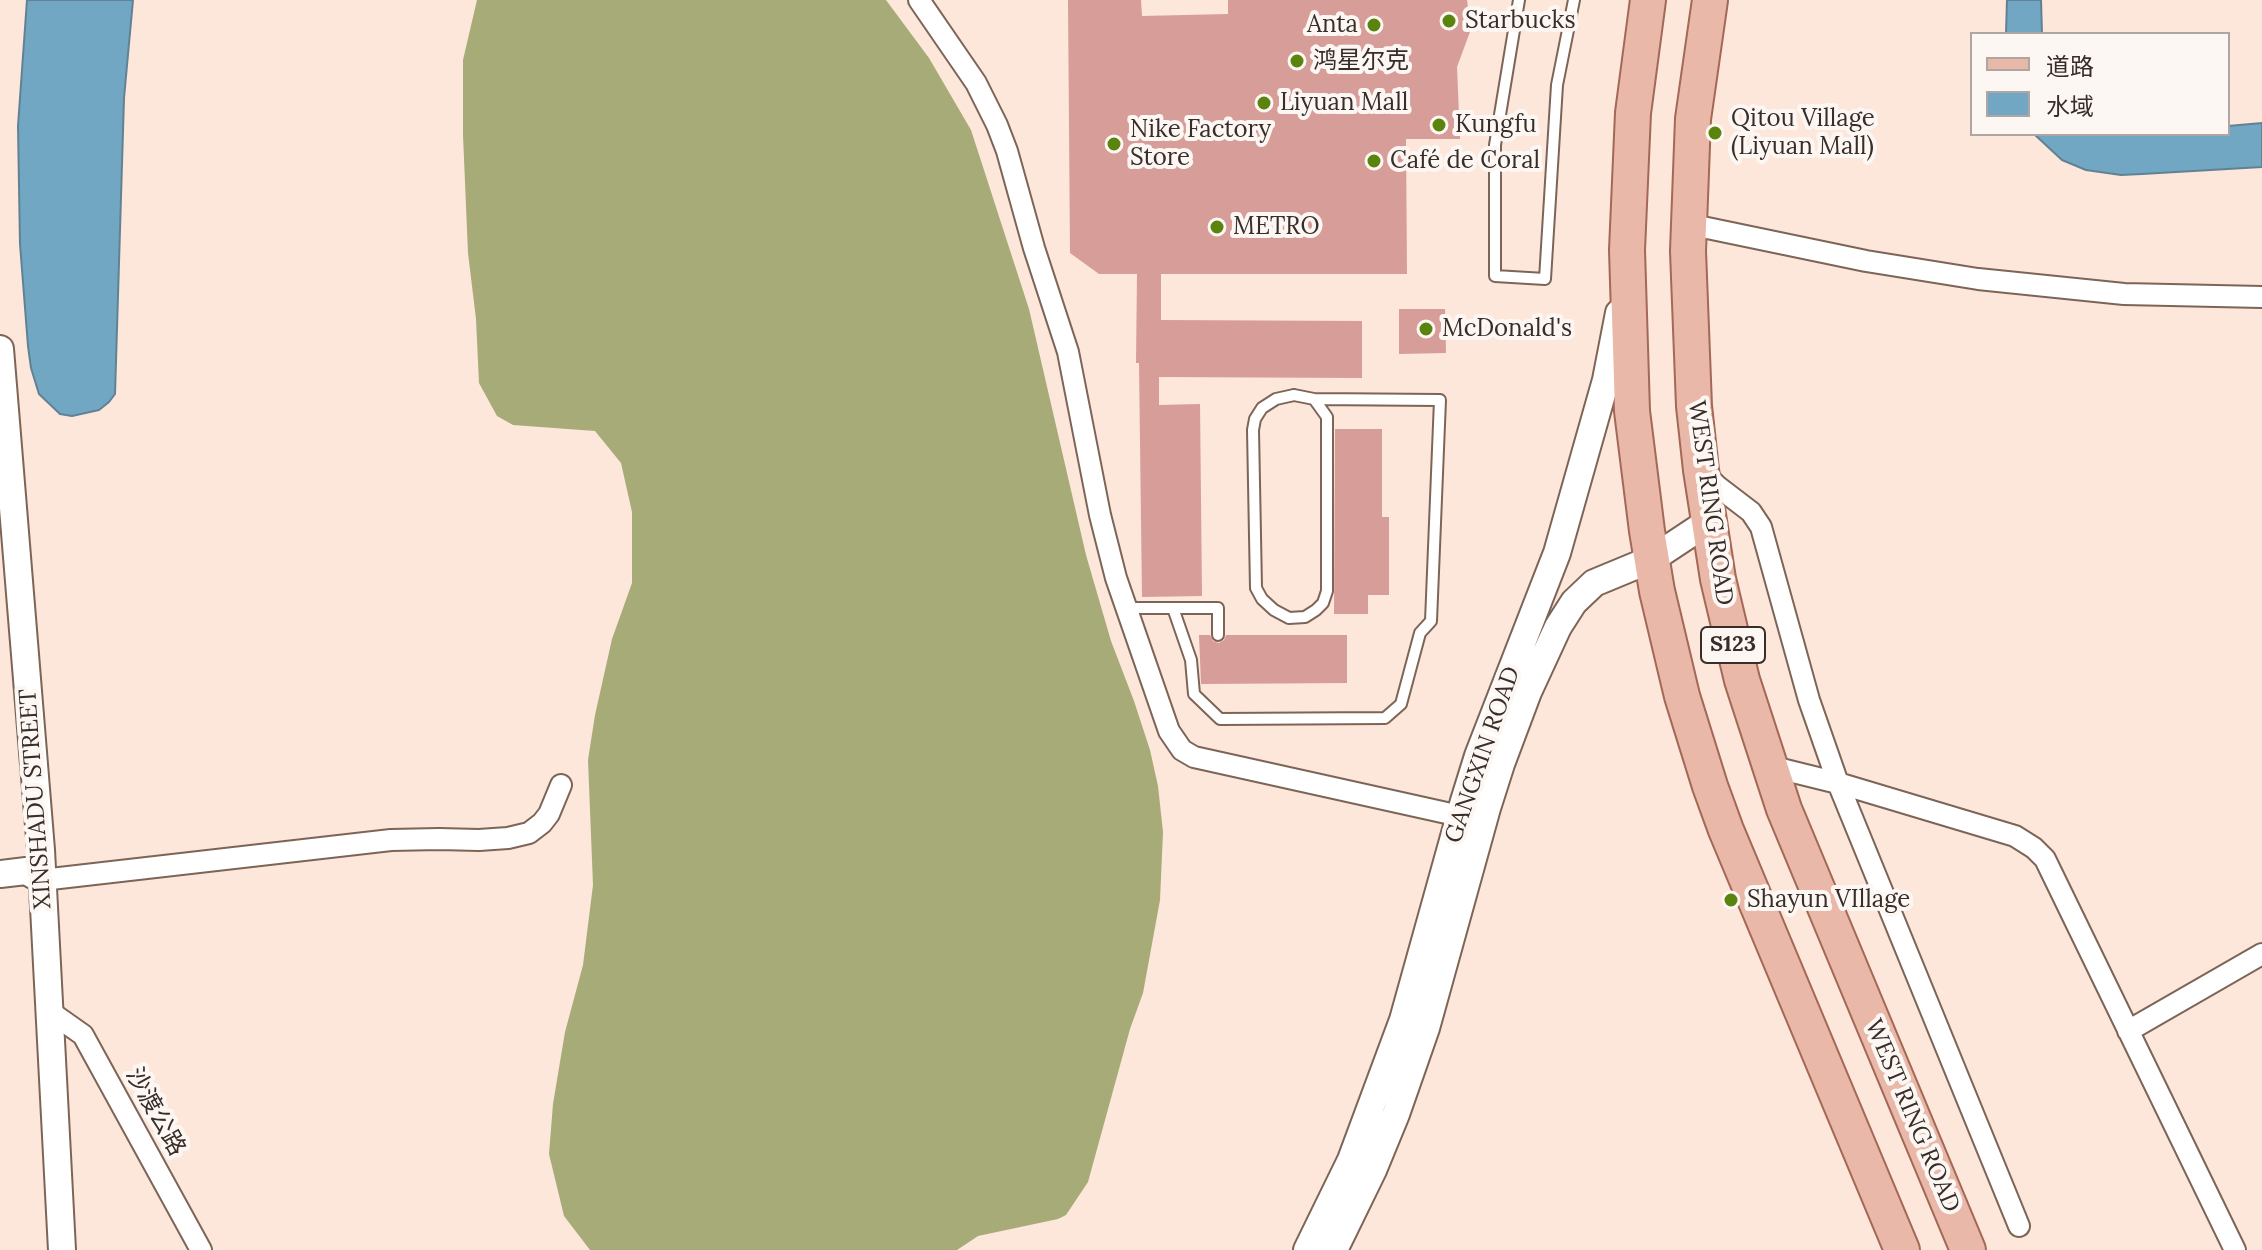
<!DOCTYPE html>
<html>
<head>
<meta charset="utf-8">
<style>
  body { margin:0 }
  #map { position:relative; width:2262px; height:1250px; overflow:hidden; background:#fde6da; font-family:Lora,"Noto Sans SC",serif }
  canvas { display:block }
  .legend { position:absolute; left:1970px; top:32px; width:260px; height:104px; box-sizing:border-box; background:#fdf7f4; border:2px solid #aea6a2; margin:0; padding:10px 14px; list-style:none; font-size:24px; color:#382d28 }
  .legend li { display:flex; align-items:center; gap:16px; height:40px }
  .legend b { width:40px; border:2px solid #aea6a2 }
</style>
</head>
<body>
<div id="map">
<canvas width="2262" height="1250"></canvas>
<ul class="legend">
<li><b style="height:10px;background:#eab8a9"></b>道路</li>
<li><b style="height:22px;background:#72a7c3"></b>水域</li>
</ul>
</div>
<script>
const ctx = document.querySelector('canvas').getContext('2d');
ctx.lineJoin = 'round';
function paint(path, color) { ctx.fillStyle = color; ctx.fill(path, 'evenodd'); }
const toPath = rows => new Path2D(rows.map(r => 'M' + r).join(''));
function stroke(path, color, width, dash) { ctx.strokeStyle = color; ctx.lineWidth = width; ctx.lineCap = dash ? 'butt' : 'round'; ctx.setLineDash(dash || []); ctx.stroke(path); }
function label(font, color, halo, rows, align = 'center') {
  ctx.font = font + ' Lora,"Noto Sans SC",serif'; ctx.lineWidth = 8; ctx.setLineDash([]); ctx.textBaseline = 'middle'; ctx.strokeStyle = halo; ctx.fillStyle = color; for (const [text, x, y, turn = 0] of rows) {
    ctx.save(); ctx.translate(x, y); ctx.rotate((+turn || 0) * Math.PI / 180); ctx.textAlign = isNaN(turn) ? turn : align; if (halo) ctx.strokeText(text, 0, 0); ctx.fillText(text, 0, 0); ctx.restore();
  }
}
const forest = toPath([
  [477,0,886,0,929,58,971,130,1029,309,1086,555,1111,641,1134,701,1150,750,1158,786,1163,832,1160,900,1143,993,1130,1029,1088,1182,1066,1215,1058,1219,978,1236,957,1250,590,1250,564,1216,549,1154,553,1104,565,1032,583,965,593,885,588,760,595,715,612,639,632,583,632,512,621,463,595,431,513,425,497,416,479,383,476,319,468,253,463,135,463,60]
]);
const water = toPath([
  [27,0,133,0,124,98,115,394,109,402,99,410,72,416,60,414,39,394,31,368,28,346,20,244,18,126,27,0],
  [2007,0,2041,0,2042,34,2006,34,2007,0],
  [2262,123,2262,167,2142,174,2121,175,2086,170,2062,160,2034,134,2228,134,2228,126,2262,123]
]);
const building = toPath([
  [1068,0,1141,0,1142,16,1228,14,1228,0,1467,0,1471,29,1457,67,1460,139,1406,139,1407,274,1161,274,1161,320,1362,321,1362,378,1159,377,1159,405,1200,404,1202,596,1142,597,1139,363,1136,363,1137,274,1099,274,1070,253],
  [1399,309,1445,309,1446,353,1399,354],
  [1335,429,1382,429,1382,517,1389,517,1389,595,1368,595,1368,614,1334,614],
  [1199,635,1210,635,1213,641,1219,643,1224,640,1226,635,1347,635,1347,683,1201,684]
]);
const service = toPath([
  [1519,0,1495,145,1495,276,1545,279,1557,85,1574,0],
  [1294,395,1314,399,1327,417,1327,591,1323,603,1316,610,1305,617,1289,618,1274,610,1262,599,1256,588,1253,430,1255,419,1262,408,1276,399,1294,395],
  [1127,608,1218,608,1218,635],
  [1173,608,1191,660,1194,694,1220,719,1385,718,1401,704,1420,633,1431,621,1440,400,1314,399]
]);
const minor = toPath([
  [919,0,976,83,997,125,1007,151,1034,248,1068,352,1100,515,1116,578,1169,731,1182,750,1194,757,1460,816],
  [1688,224,1866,261,1978,279,2124,294,2262,297],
  [1703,472,1717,486,1751,512,1761,527,1809,700,1838,783,2019,1226],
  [1769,766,1838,783,2015,836,2034,848,2045,859,2235,1250],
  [42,880,391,840,439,839,479,840,508,838,529,833,542,823,549,814,561,785],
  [49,1011,83,1035,201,1250],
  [2128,1031,2262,954]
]);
const tertiary = toPath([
  [0,349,41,850,62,1250],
  [0,874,26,871,42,880],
  [1307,1250,1351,1160,1403,1020,1464,801,1478,756,1557,553,1606,380,1619,313],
  [1334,1250,1373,1170,1396,1114,1426,1028,1487,808,1501,764,1528,692,1558,627,1574,602,1594,583,1652,559,1708,522]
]);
const primary = toPath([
  [1648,0,1633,113,1627,250,1632,411,1647,531,1657,591,1682,696,1710,786,1726,830,1902,1250],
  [1710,0,1693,119,1688,251,1694,406,1701,470,1718,579,1742,680,1784,809,1968,1250]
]);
const markers = [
  [1449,21,8,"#5a840e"],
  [1374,25,8,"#5a840e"],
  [1297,61,8,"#5a840e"],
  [1264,103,8,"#5a840e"],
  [1439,125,8,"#5a840e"],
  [1715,133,8,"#5a840e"],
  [1114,144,8,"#5a840e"],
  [1374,161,8,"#5a840e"],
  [1217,227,8,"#5a840e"],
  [1426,329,8,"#5a840e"],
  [1731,900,8,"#5a840e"]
];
const shields = [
  [1733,645,64]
];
const shieldNames = [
  ["S123",1733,645]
];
const poiNames = [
  ["Starbucks",1465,21],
  ["Anta",1358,25,"right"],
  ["鸿星尔克",1313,61],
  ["Liyuan Mall",1280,103],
  ["Qitou Village",1731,119],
  ["(Liyuan Mall)",1731,147],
  ["Kungfu",1455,125],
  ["Nike Factory",1130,130],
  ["Store",1130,158],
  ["Café de Coral",1390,161],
  ["METRO",1233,227],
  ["McDonald's",1442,329],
  ["Shayun VIllage",1747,900]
];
const streetNames = [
  ["WEST RING ROAD",1710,503,82],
  ["GANGXIN ROAD",1483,755,-71],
  ["XINSHADU STREET",36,799,-94],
  ["沙渡公路",155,1112,61],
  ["WEST RING ROAD",1912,1116,67]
];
paint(forest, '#a7ab78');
paint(water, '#72a7c3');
stroke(water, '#618294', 2);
paint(building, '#d69d99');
stroke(service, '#7c6557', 14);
stroke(minor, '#7c6557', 24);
stroke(tertiary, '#7c6557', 30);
stroke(primary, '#a36856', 38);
stroke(service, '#fff', 10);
stroke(minor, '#fff', 20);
stroke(tertiary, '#fff', 26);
stroke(primary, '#eab8a9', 34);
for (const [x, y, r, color] of markers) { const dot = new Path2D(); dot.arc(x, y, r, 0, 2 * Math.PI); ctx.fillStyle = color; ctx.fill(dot); stroke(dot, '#fdf7f4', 3); }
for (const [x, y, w] of shields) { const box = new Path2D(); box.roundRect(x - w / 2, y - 18, w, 36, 6); ctx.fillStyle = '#fdf7f4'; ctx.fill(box); stroke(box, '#382d28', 2); }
label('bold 22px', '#382d28', null, shieldNames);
label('24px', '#382d28', '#fdf7f4', poiNames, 'left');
label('24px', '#382d28', '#fdf7f4', streetNames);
</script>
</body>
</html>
